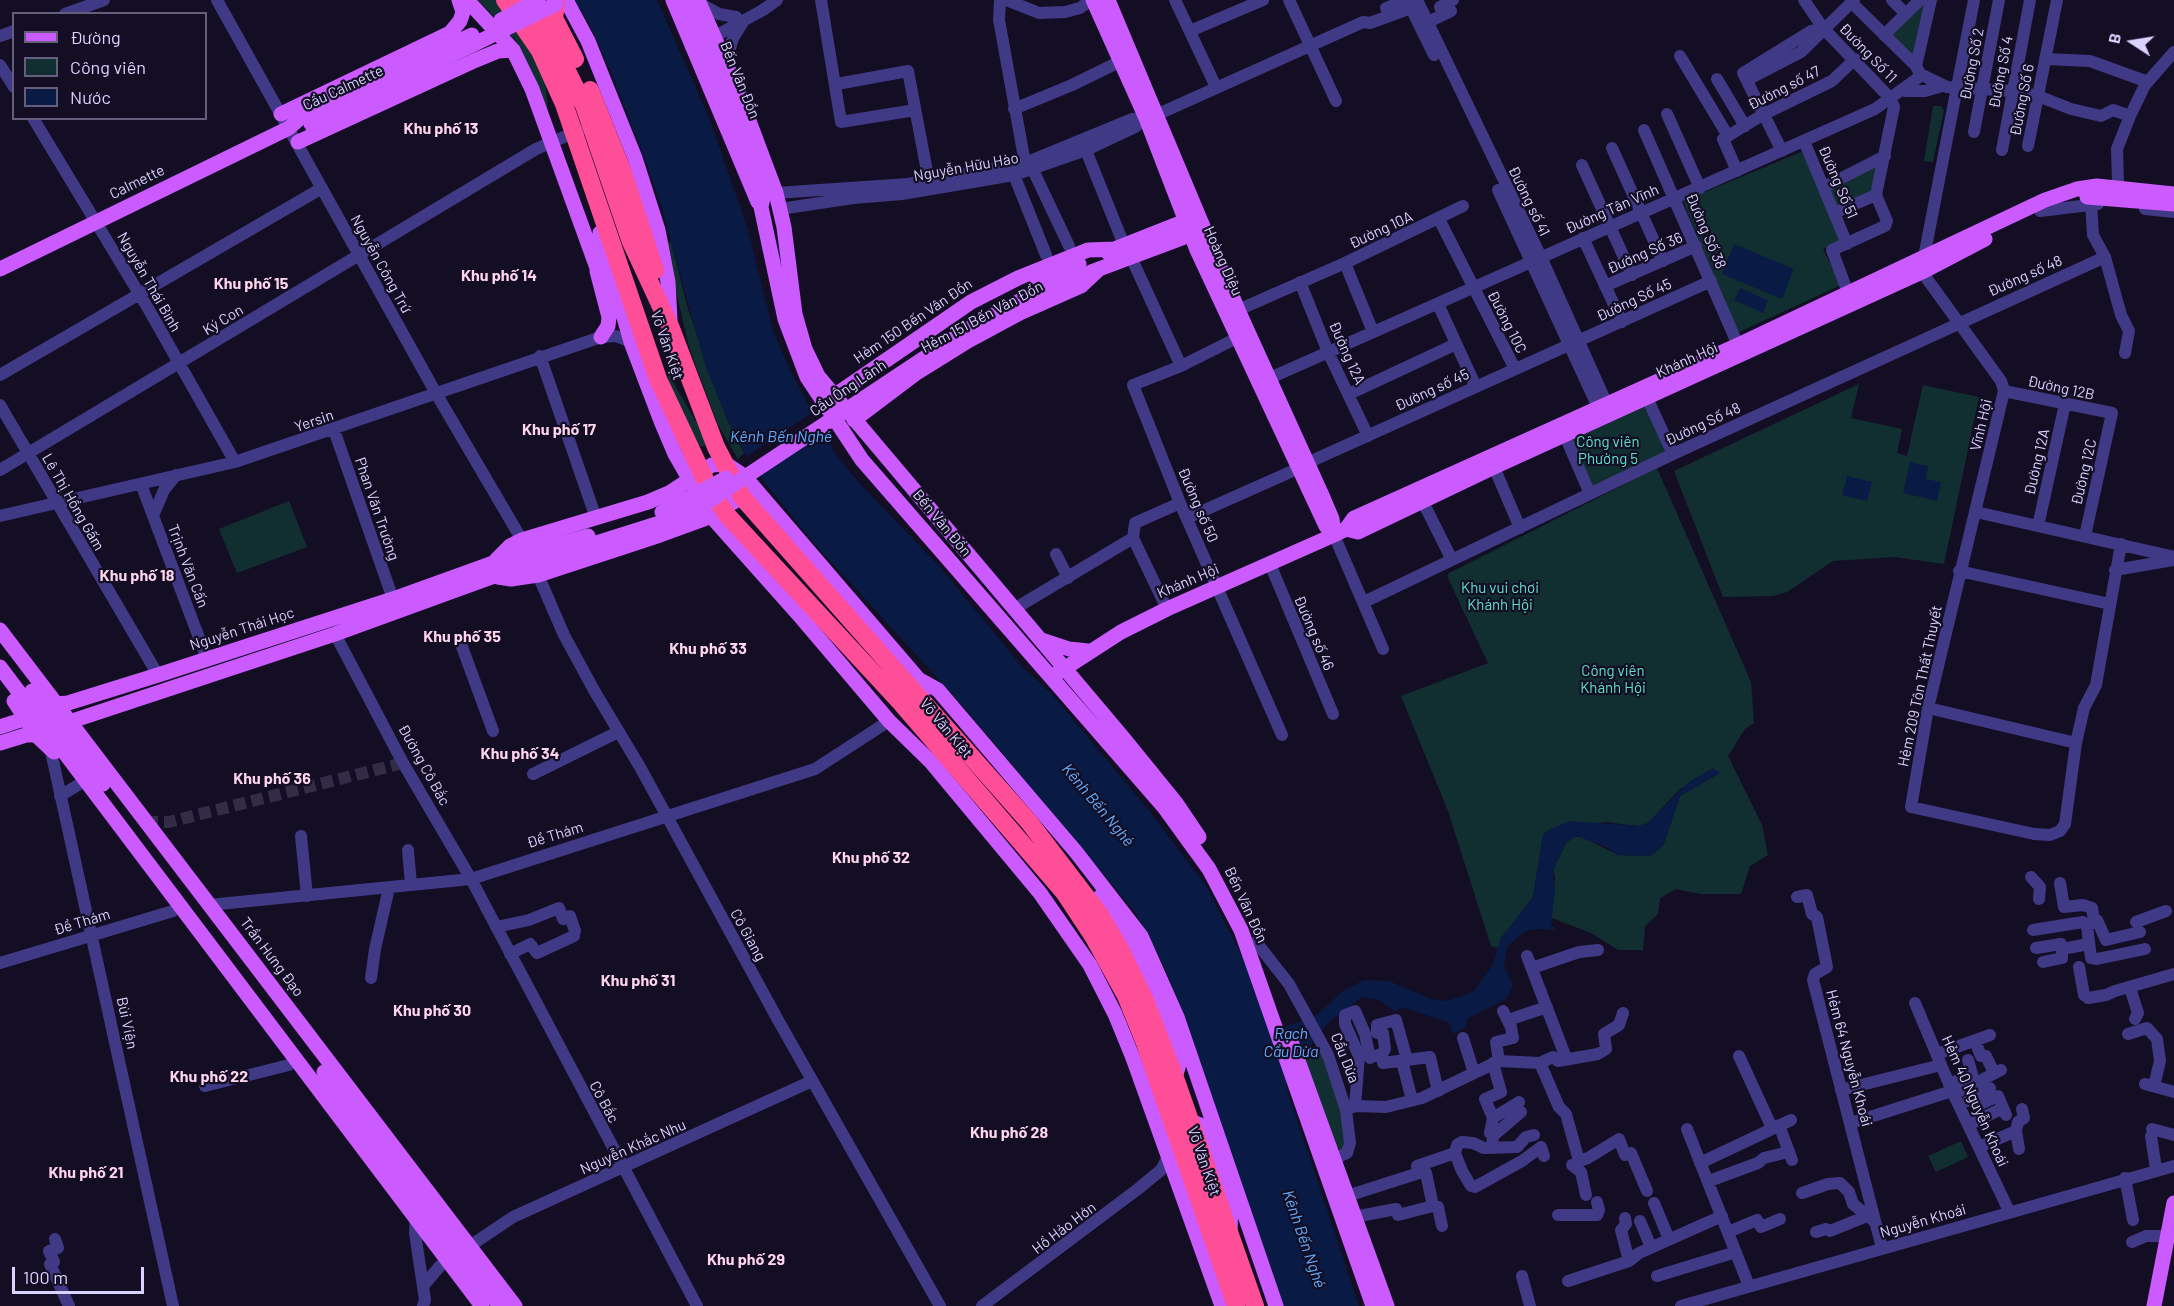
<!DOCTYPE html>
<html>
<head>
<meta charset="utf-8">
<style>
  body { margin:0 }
  #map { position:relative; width:2174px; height:1306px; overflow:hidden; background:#140e25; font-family:Barlow,sans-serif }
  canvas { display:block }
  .legend { position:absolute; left:12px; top:12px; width:195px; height:108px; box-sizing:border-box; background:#140e25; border:2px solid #645d7c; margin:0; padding:8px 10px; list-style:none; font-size:18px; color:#dbd3ff }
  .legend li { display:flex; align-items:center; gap:12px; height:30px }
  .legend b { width:30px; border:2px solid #645d7c }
  .north { position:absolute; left:2102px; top:12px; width:60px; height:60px; -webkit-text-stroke:4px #140e25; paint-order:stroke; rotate:282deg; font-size:16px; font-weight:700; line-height:24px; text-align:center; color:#dbd3ff }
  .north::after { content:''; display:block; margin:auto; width:21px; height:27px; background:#dbd3ff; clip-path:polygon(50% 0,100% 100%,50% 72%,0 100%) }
  .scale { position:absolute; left:12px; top:1267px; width:132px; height:27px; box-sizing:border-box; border:3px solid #dbd3ff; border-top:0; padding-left:8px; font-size:18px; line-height:21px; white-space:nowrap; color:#dbd3ff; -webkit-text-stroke:4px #140e25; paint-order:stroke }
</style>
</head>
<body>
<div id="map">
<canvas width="2174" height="1306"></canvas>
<ul class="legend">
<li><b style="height:8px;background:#cb5aff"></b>Đường</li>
<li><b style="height:16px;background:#112f30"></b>Công viên</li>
<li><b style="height:16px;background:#091b44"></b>Nước</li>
</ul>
<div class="north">B</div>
<div class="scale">100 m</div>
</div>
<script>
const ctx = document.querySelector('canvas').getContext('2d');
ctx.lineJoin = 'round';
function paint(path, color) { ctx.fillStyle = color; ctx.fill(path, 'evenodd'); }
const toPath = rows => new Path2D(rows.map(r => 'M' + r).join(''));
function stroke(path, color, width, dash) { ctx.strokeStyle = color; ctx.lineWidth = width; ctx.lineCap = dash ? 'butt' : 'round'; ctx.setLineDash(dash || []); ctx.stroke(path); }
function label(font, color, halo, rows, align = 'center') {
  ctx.font = font + ' Barlow,sans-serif'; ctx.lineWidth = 4.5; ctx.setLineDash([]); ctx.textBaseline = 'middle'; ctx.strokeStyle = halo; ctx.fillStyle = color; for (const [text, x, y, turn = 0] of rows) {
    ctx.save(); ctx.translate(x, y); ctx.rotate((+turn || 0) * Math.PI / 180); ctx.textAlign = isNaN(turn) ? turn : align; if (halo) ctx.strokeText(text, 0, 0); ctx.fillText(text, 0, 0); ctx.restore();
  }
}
const green = toPath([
  [478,0,497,0,524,35,545,80,549,122,517,42],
  [1921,3,1926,4,1914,57,1890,37],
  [1933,106,1941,106,1944,110,1933,162,1924,161],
  [1806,150,1843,239,1823,249,1841,285,1737,333,1683,201],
  [1878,165,1871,191,1837,206,1827,189],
  [671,242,688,309,726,417,744,453,738,459,718,425,689,347,665,244],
  [670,374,676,387,710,446,700,446,693,438,681,415,667,375],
  [1859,384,1851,418,1902,429,1897,453,1907,456,1923,385,1979,397,1944,564,1895,557,1833,561,1787,592,1773,596,1723,597,1674,471],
  [1644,401,1669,453,1593,490,1569,436],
  [1657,468,1751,682,1754,723,1745,729,1728,756,1762,825,1768,855,1750,866,1741,894,1701,894,1676,889,1660,898,1658,914,1645,926,1643,950,1618,950,1591,933,1552,918,1555,877,1553,870,1566,843,1573,837,1582,837,1618,855,1650,856,1663,846,1680,796,1720,773,1680,789,1648,823,1639,826,1605,822,1548,830,1543,835,1533,897,1501,938,1498,948,1491,946,1448,811,1401,696,1488,663,1447,576,1449,573],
  [289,501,307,547,237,573,219,529],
  [1321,1047,1327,1056,1348,1143,1342,1150,1331,1145,1306,1060],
  [1961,1141,1968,1157,1936,1172,1928,1156]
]);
const water = toPath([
  [574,0,657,0,709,118,747,227,773,331,791,373,835,453,859,483,939,566,1024,669,1052,694,1150,812,1206,886,1279,1029,1317,1015,1343,991,1364,980,1389,981,1431,999,1447,1001,1473,992,1492,966,1501,938,1533,897,1543,835,1548,830,1570,821,1639,826,1648,823,1689,782,1713,768,1720,773,1680,796,1663,846,1650,856,1617,855,1606,847,1577,836,1566,843,1553,870,1555,892,1551,922,1555,930,1536,929,1526,931,1507,946,1504,966,1513,986,1506,999,1467,1019,1466,1027,1453,1034,1448,1022,1401,1007,1396,1012,1379,1000,1362,997,1329,1022,1314,1038,1310,1050,1289,1067,1286,1087,1359,1306,1281,1306,1176,995,1163,964,1135,912,962,705,814,543,752,467,726,417,706,368,661,205,643,154,613,77,589,23],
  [1734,244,1794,269,1782,299,1722,274],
  [1740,288,1768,300,1763,313,1734,300],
  [1910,462,1928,466,1926,479,1941,482,1937,501,1903,493],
  [1847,476,1872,482,1867,501,1842,495]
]);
const pier = toPath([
  [815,411,827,431,750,469,744,458]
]);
const minorTunnel = toPath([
  [146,822,169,822,403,763]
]);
const minor = toPath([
  [217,0,437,395,522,540],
  [821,0,841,122,915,110],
  [1000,0,999,20,1025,163],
  [1006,0,1039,13,1065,12,1080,8,1091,0],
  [1175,0,1216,87],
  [1289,0,1336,101],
  [1417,0,1541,257,1610,411],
  [1804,0,1823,28,1890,98,1894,107,1876,195,1887,221,1885,226,1832,250,1848,293],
  [1892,0,1906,14],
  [1851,2,1916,66],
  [699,3,719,14,736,17],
  [1386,8,1407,0],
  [1411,8,1434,55],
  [65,14,104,0],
  [1444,14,1440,7,1453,0],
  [1428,22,1451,11],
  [1190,31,1263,0],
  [1884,35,1920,0],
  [0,36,14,31],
  [708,40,763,10,777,0],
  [1680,56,1728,136],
  [2045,59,2090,61,2148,82],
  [726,62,733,38,743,22],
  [0,65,14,87],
  [1919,72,1916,66,1931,0],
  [1717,79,1745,126],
  [1747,80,1801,52,1854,0],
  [837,84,908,71,929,182],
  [1905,91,1925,91,1942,86],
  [1014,109,1072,85,1121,61],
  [1667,114,1700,188],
  [33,118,149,310,235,462],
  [1644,130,1738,345],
  [1974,132,1999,0],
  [1804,141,1847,244],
  [1083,143,1124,245],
  [2028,146,2057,0],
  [1612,148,1663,261],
  [2002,150,2030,0],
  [1782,151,1743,73,1811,31,1823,28],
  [1582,165,1632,275],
  [1033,170,1069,246],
  [1737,171,1723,139,1764,114,1832,81,1855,59],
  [1014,175,1046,255],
  [2118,182,2117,149,2130,116,2145,85,2174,52],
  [1824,187,1885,156],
  [1498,190,1602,416],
  [776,193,908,184,1025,163,1132,119,1146,118,1165,111,1363,22,1370,23,1411,8],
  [2091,203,2093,235,2105,257,2121,315,2129,331,2125,353],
  [780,209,853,198,902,194,1014,175,1086,150,1135,127,1146,118],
  [2145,209,2174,212],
  [2040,211,2098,204],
  [1834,213,1876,195],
  [1439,219,1515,369],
  [1583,238,1622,322],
  [1131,257,1181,366],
  [1924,257,1974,0],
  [1922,272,2001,381,2004,391,1928,708,1911,807,2034,834,2050,835,2060,831,2065,824,2076,743,2084,708,2096,685,2121,544],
  [1300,282,1328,352,1368,436],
  [1605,286,1696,246],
  [1438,304,1476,387],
  [1238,310,1345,263],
  [1373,332,1345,263,1463,206],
  [1237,338,1181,366,1133,385,1180,503,1282,735],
  [540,356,596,518],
  [0,375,322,188],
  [1270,378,1875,109,1922,75,1947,87,2013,91,2038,96,2071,109,2101,116,2113,110,2130,116],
  [2004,391,2112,413,2085,536],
  [1349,394,1456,344],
  [1647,398,1673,454],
  [0,405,158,675],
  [334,430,393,599],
  [1565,436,1590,494],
  [1307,463,1711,281],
  [1494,467,1520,528],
  [0,470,536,149,580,130],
  [141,484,207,659],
  [1423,502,1452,560],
  [1976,512,2174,557],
  [0,516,235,462,601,337,616,336,631,342],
  [153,516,164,490,176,475],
  [1187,518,1297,469],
  [2038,526,2065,404],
  [1334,535,1383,649],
  [1133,538,1167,609],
  [1056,554,1068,578],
  [1270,564,1333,714],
  [2115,570,2174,560],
  [1959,571,2110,604],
  [538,575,564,635,595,692,640,767,778,1020,940,1306],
  [1364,602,1673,454,2105,257],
  [1014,609,1133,538,1135,523,1180,503],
  [335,634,403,763,471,879,697,1306],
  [461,644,493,731],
  [1928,708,2076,743],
  [50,747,173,1306],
  [533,774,618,732],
  [60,796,78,785],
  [301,836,307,896],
  [408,850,411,885],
  [2031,877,2040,887,2039,899],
  [2060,883,2064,907,2083,905,2092,908,2094,921],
  [1797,897,1807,895,1812,914,1817,917,1827,967,1815,974,1813,980,1882,1248],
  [209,905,471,879,815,769,889,721],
  [2136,922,2166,911],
  [2087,926,2097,920,2106,940,2140,932],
  [496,927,529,920,559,908,563,919,570,916,575,931],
  [2033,930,2083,922,2087,926,2091,958,2097,959,2145,949],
  [1256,942,1289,984,1328,1055,1346,1110,1350,1143,1347,1153,1333,1159],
  [2036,948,2061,944,2062,949,2089,944],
  [510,954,530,944,537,953,574,936],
  [1527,956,1566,1058],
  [2043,962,2062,958,2062,949],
  [0,963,173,911],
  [2079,967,2084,995,2088,998,2106,995,2115,991,2174,974],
  [1532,968,1579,952,1598,950],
  [371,978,375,949,389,888],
  [2130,988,2138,1013,2135,1019],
  [1915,1003,1952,1091,2009,1211],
  [1514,1018,1547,1007],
  [2128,1034,2147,1028,2157,1039,2160,1061,2154,1086],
  [1463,1038,1474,1073],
  [1975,1041,1981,1056,1986,1056,1994,1073],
  [1382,1054,1385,1049,1383,1033,1377,1033,1377,1025,1396,1020,1406,1056,1403,1065,1412,1100],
  [1937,1054,1990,1035],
  [1375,1056,1382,1054,1383,1063,1430,1057,1438,1091],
  [1739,1056,1772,1128],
  [1499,1061,1496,1042,1513,1038,1511,1027,1503,1011],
  [1540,1063,1559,1107,1566,1114,1579,1161,1588,1158,1619,1139,1625,1155],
  [1949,1084,1972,1074,1968,1060],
  [2145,1084,2174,1092],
  [205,1086,289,1065],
  [1841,1090,1941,1065],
  [1954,1094,2001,1070],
  [1974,1098,1975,1102,1980,1104,1998,1096,2006,1115],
  [1968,1101,1990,1088],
  [1355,1106,1359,1056,1345,1024,1345,1015,1355,1011,1365,1034,1370,1058],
  [1346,1110,1355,1106,1386,1107,1422,1098,1499,1061,1540,1063,1553,1057,1558,1061,1598,1054,1606,1049,1604,1034,1619,1025,1623,1013],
  [1493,1118,1519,1102],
  [1851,1123,1952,1091],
  [1779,1125,1792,1160],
  [1968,1125,2003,1108],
  [1687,1129,1749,1286],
  [2152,1129,2174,1135],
  [1493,1136,1521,1112],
  [2151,1136,2156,1169],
  [1492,1146,1493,1136,1490,1133,1493,1118,1485,1099,1501,1092,1493,1063],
  [1979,1147,2016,1131],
  [2019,1149,2016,1131,2018,1122,2024,1118,2022,1109],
  [1455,1153,1462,1171,1471,1186,1475,1187,1522,1161,1541,1147,1544,1156],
  [1631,1153,1647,1191],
  [1700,1163,1791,1120],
  [1572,1165,1581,1172,1586,1195],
  [1419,1173,1426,1173,1433,1206,1438,1207,1442,1226],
  [2125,1178,2133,1220],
  [1709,1181,1758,1163,1764,1158,1788,1152],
  [1802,1193,1828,1184,1840,1183,1849,1192,1853,1204,1874,1221],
  [1347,1196,1419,1173,1417,1166,1455,1153,1457,1145,1462,1142,1473,1143,1484,1148,1517,1147,1526,1137,1534,1135],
  [1654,1203,1669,1239],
  [1558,1215,1597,1215,1599,1210,1597,1202],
  [416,1216,415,1233,425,1300,423,1306],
  [1354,1217,1396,1209,1398,1215,1433,1206],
  [1625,1218,1626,1224,1621,1230,1629,1261],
  [1640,1221,1651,1247],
  [1728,1232,1757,1220,1761,1227,1780,1219],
  [1816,1232,1826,1229,1830,1231,1867,1216],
  [55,1239,58,1248,49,1251,54,1262,50,1264,69,1306],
  [2132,1242,2146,1236,2168,1236],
  [1522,1276,1530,1306],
  [1657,1276,1736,1252],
  [1568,1281,1629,1261,1639,1253,1722,1216],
  [423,1286,440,1266,513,1217,812,1081],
  [982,1306,1138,1189,1161,1170,1169,1155],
  [1681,1306,2174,1166]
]);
const major = toPath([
  [467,0,513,50,532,89,597,268,612,287],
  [566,0,588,41,635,158,658,230,668,282,670,320],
  [673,0,758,202],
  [686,0,711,54,764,193,761,207,785,319,807,377,862,460,1164,807,1209,869,1241,930,1373,1306],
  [698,0,737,89,776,193,784,227,795,314,805,349,818,376,1125,740,1176,803,1199,837],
  [1093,0,1146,118,1197,250,1326,526],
  [1108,0,1238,310,1321,493,1332,519,1334,535],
  [281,114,450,33,460,21,463,12,459,0],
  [298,142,476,60,498,51,513,50],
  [2087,197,2174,204],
  [600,233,631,342,661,421,675,454,710,515,799,615,889,721,931,762,1040,893,1090,965,1115,1014,1133,1058,1222,1306],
  [1107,252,1193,218],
  [0,269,289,128,306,113,360,86],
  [597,271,609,317,608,326,601,337],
  [1091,272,1198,232],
  [834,396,971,302,1018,278,1088,250,1116,249],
  [854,420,915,374,968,341,1020,313,1081,286,1099,269],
  [1346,529,1358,532,1494,467,1922,272,1985,239],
  [496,560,510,546,522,540,648,502,669,493,712,465,726,464,744,476,926,688],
  [498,577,511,579,538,575,660,535,704,519,751,492],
  [0,630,515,1306],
  [1042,640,1069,649,1088,651],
  [0,667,482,1306],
  [1056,674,1121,632,1167,609,1334,535,1346,529,1354,518,1738,345,2045,200,2077,189,2097,186,2174,194],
  [920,680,938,690,1076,852,1141,936,1177,1017,1276,1306],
  [32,691,103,784],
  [14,701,36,735,54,752],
  [0,727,18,721,44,705,68,703,158,675,393,599,504,559],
  [0,743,26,735,36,735,57,723,69,722,335,634,511,570],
  [1100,897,1132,943,1148,976,1168,1024,1179,1064,1175,1078],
  [1292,1044,1387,1306],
  [324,1072,500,1306],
  [1190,1121,1203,1126,1231,1204,1230,1231],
  [2154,1306,2174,1203]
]);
const highway = toPath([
  [505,0,540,51,564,104,658,379,709,488,727,515,902,704,1064,892,1093,936,1126,996,1145,1043,1236,1306],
  [524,1,554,45,584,105,631,242,670,326,716,447,742,497,1029,822,1100,915,1120,949,1146,1003,1175,1078,1255,1306],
  [556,4,554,18,575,59],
  [590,90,622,170,655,270]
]);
const majorBridge = toPath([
  [501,20,538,0],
  [360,86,472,35],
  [311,124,556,4],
  [1035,283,1079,264],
  [662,512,726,478],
  [507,558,588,536],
  [511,570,663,522,697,509,968,329,1025,298,1083,274]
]);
const streetNames = [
  ["Đường Số 11",1868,53,46],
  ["Đường Số 2",1972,64,-79],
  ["Đường Số 4",2001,72,-79],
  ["Bến Vân Đồn",740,80,68],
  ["Cầu Calmette",343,88,-25],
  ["Đường số 47",1784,88,-27],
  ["Đường Số 6",2022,100,-79],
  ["Nguyễn Hữu Hào",966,167,-10],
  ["Calmette",137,182,-26],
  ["Đường Số 51",1838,182,67],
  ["Đường số 41",1529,201,64],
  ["Đường Tân Vĩnh",1612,209,-24],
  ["Đường 10A",1381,230,-25],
  ["Đường Số 38",1706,231,67],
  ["Đường Số 36",1645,253,-24],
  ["Hoàng Diệu",1223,261,66],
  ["Nguyễn Công Trứ",381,264,61],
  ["Đường số 48",2025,276,-24],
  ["Nguyễn Thái Bình",149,282,60],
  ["Đường Số 45",1634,300,-25],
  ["Hẻm 151 Bến Vân Đồn",982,317,-28],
  ["Ký Con",223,320,-31],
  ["Hẻm 150 Bến Vân Đồn",913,321,-34],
  ["Đường 10C",1507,322,63],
  ["Võ Văn Kiệt",667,345,71],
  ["Đường 12A",1347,353,66],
  ["Khánh Hội",1687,360,-24],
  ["Cầu Ông Lãnh",848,388,-34],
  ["Đường 12B",2061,388,12],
  ["Đường số 45",1432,390,-25],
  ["Yersin",314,421,-19],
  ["Đường Số 48",1703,424,-25],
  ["Vĩnh Hội",1981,425,-77],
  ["Đường 12A",2037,462,-77],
  ["Đường 12C",2084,472,-77],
  ["Lê Thị Hồng Gấm",73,502,60],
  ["Đường số 50",1198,505,67],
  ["Phan Văn Trường",377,509,71],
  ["Bến Vân Đồn",942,523,50],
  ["Trịnh Văn Cấn",188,566,69],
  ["Khánh Hội",1188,581,-23],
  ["Nguyễn Thái Học",242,629,-18],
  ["Đường số 46",1314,633,67],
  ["Hẻm 209 Tôn Thất Thuyết",1920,686,-78],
  ["Võ Văn Kiệt",946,728,50],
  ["Đường Cô Bắc",424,765,61],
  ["Ðề Thám",555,835,-17],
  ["Bến Vân Đồn",1246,905,65],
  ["Ðề Thám",82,922,-17],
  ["Cô Giang",748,935,61],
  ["Trần Hưng Đạo",272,957,53],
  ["Bùi Viện",127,1023,78],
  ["Cầu Dừa",1345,1058,68],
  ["Hẻm 64 Nguyễn Khoái",1849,1058,75],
  ["Hẻm 40 Nguyễn Khoái",1975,1101,66],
  ["Cô Bắc",604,1102,62],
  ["Nguyễn Khắc Nhu",633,1147,-24],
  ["Võ Văn Kiệt",1204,1161,71],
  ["Nguyễn Khoái",1923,1221,-16],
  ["Hồ Hảo Hớn",1064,1228,-37]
];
const parkNames = [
  ["Công viên",1608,442],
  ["Phường 5",1608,459],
  ["Khu vui chơi",1500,588],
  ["Khánh Hội",1500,605],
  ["Công viên",1613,671],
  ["Khánh Hội",1613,688]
];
const neighbourhoodNames = [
  ["Khu phố 13",441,129],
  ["Khu phố 14",499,276],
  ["Khu phố 15",251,284],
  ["Khu phố 17",559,430],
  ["Khu phố 18",137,576],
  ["Khu phố 35",462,637],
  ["Khu phố 33",708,649],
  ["Khu phố 34",520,754],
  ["Khu phố 36",272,779],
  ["Khu phố 32",871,858],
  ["Khu phố 31",638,981],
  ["Khu phố 30",432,1011],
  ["Khu phố 22",209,1077],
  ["Khu phố 28",1009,1133],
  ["Khu phố 21",86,1173],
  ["Khu phố 29",746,1260]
];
const waterNames = [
  ["Kênh Bến Nghé",781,437],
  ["Kênh Bến Nghé",1098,805,50],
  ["Rạch",1291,1034],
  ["Cầu Dừa",1291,1052],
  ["Kênh Bến Nghé",1304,1239,71]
];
paint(green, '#112f30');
paint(water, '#091b44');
paint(pier, '#140e25');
stroke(minorTunnel, '#322c46', 12, [12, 6]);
stroke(minor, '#403985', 12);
stroke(major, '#cb5aff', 15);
stroke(highway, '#ff4e98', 18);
stroke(majorBridge, '#cb5aff', 15);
label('15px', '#dbd3ff', '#140e25', streetNames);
label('15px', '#5de1c8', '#140e25', parkNames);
label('bold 16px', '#ffd5ed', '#140e25', neighbourhoodNames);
label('italic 16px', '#61adff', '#140e25', waterNames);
</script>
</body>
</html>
